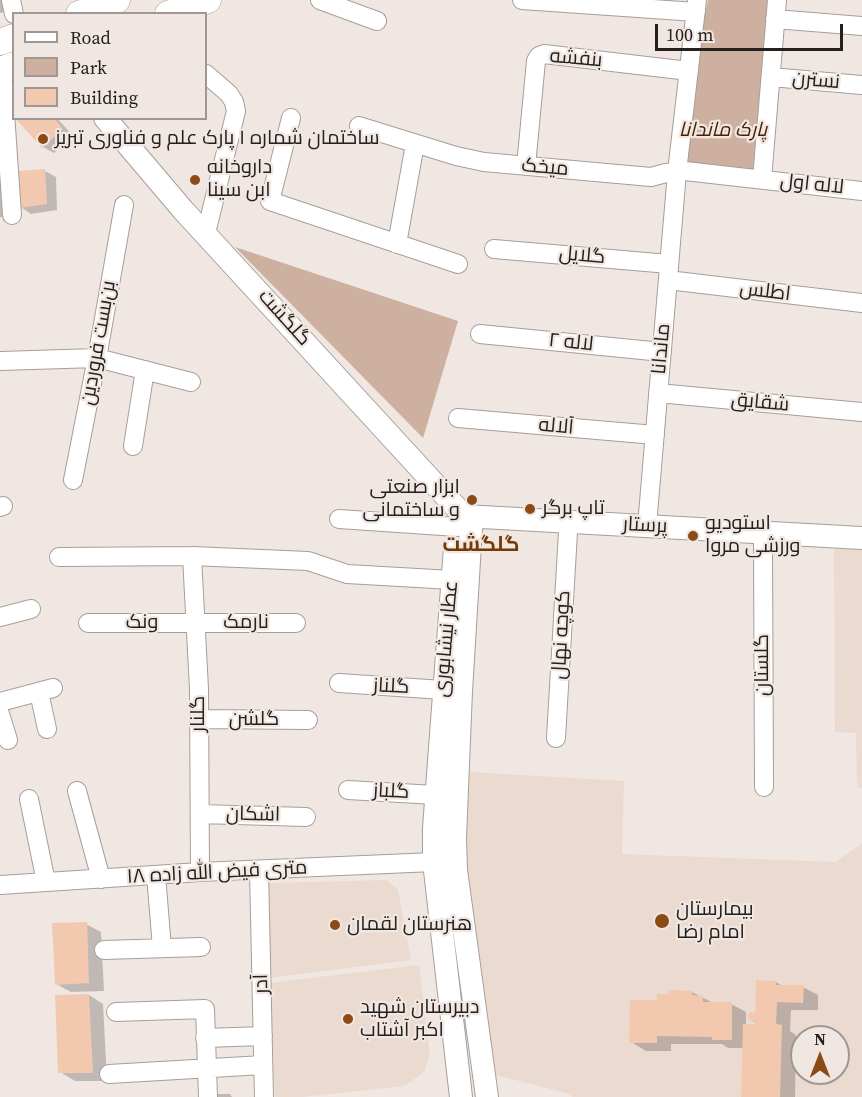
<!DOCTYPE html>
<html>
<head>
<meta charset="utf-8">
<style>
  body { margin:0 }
  #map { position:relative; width:862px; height:1097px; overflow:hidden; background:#f1e7e2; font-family:"Source Serif 4",serif }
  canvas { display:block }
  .legend { position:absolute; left:12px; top:12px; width:195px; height:108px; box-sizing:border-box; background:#f1e7e2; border:2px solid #9f9794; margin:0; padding:8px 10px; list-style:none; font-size:18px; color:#23201e }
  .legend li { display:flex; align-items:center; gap:12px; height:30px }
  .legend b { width:30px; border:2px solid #9f9794 }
  .north { position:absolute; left:790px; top:1025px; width:60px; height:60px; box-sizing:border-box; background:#f1e7e2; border:2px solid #9f9794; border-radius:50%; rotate:0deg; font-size:16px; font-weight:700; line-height:24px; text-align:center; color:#23201e }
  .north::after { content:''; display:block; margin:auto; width:21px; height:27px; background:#8b4a16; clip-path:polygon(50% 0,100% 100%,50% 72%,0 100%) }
  .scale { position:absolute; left:655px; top:24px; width:188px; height:27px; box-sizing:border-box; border:3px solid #23201e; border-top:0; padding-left:8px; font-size:18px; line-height:21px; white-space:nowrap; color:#23201e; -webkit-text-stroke:4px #f1e7e2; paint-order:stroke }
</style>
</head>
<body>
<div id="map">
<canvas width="862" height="1097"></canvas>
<ul class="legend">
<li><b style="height:8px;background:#fff"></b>Road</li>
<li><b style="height:16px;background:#cdb09f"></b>Park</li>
<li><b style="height:16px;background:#f2c9ae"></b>Building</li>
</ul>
<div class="north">N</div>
<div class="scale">100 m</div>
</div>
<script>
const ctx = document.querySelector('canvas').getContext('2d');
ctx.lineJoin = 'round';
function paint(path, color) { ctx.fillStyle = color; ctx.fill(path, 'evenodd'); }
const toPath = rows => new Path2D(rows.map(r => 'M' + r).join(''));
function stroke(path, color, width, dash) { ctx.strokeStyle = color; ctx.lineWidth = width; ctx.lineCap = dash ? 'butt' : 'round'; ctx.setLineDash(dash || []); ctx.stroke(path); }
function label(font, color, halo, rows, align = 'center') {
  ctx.font = font + ' "Source Serif 4",Cairo,serif'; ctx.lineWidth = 4.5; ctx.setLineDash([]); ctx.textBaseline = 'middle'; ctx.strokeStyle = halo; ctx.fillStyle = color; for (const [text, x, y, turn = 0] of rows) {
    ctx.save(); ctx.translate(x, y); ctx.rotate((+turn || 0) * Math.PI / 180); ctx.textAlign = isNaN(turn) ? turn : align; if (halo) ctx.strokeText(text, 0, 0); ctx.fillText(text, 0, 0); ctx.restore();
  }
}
const built = toPath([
  [834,548,862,549,862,788,857,787,856,733,835,732],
  [453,771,624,781,622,854,836,862,862,843,862,1097,573,1097,566,1093,484,1072],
  [802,1037,838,1037,838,1073,802,1073],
  [387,880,398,890,411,960,269,978,263,890,270,883],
  [419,965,430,1055,424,1072,405,1086,302,1097,275,1097,269,983]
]);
const green = toPath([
  [708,0,768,0,753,171,684,165,704,18],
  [235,247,458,321,423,438]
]);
const shadow = toPath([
  [0,0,4,0,7,11,0,13],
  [17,118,57,118,73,136,54,153,43,147],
  [45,171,56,177,57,210,31,214,21,207],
  [0,176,4,176,15,217,0,217],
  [86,924,101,932,104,991,71,992,56,984],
  [776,982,784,987,803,987,818,995,818,1010,791,1010,790,1031,796,1035,795,1097,742,1097,743,1048,728,1048,722,1044,671,1044,671,1051,646,1051,631,1042,659,1002,692,992,715,1004,731,1004,746,1012,746,1025,756,1026,756,1023,750,1019,757,1014],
  [89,995,103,1004,107,1081,75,1081,60,1072],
  [216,1094,230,1094,232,1097,216,1097]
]);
const building = toPath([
  [15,118,54,118,63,129,42,148],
  [45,169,47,204,19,208,17,171],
  [87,922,89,983,55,985,52,923],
  [756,980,776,981,776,985,804,985,803,1003,777,1002,776,1024,782,1025,780,1097,741,1097,743,1024,755,1024,755,1021,749,1020,748,1016,749,1012,755,1013],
  [668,990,693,991,692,995,703,996,703,1002,732,1002,732,1040,712,1040,712,1037,657,1036,657,1043,629,1043,630,1000,657,1000,657,994,668,994],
  [89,994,93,1073,58,1073,55,995]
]);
const minor = toPath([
  [11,0,14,14],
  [320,0,377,21],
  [522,0,696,12],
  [775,19,862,26],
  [2,69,12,215],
  [206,74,229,94,234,102,236,111,206,233],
  [771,77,862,85],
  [291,118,270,201,458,264],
  [359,126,456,156,484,162,651,177,666,173,685,171,862,191],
  [526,166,536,61,539,56,544,54,689,71],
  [762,179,777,0],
  [397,244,415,144],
  [494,249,669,264],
  [668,280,862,303],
  [480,334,662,352],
  [0,361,97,358,191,382],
  [658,393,862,412],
  [458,418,655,435],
  [133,446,145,370],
  [73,480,97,358,124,205],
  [0,507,3,506],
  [339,519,457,527],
  [647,526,677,172,697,0],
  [763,543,764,787],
  [192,556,199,689,200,872],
  [59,557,192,556,308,561,347,574,452,580],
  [0,617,31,609],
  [88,623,296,623],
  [339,683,443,690],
  [39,692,47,729],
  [0,702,53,688],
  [0,714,8,740],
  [199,719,308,720],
  [556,738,568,532],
  [348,790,435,795],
  [77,791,101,879],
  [29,799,46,882],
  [200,814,306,817],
  [259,870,264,1097],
  [156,875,162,948],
  [0,885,200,872,434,862],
  [104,950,201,947],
  [116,1012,205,1009,208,1097],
  [205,1038,263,1036],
  [109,1074,263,1065]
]);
const major = toPath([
  [105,118,183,210,464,516,471,528,461,691,455,838,456,870,487,1097],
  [464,516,862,538],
  [455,548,434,828,434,862,461,1097]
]);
const highway = toPath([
  [79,14,117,0],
  [168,14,208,0],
  [0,42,14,37],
  [0,70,14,65]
]);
const markers = [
  [43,139,6,"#8b4a16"],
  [195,180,6,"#8b4a16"],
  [472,500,6,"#8b4a16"],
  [530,509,6,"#8b4a16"],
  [693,536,6,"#8b4a16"],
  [662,921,8,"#8b4a16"],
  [335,925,6,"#8b4a16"],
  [348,1019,6,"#8b4a16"]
];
const streetNames = [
  ["بنفشه",576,59,5],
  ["نسترن",816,81,5],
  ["میخک",545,168,5],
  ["لاله اول",812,185,6],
  ["گلایل",582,256,5],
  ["اطلس",765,292,7],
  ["گلگشت",284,318,48],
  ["بن‌بست فروردین",99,343,-80],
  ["لاله ۲",571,343,6],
  ["ماندانا",662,349,-85],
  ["شقایق",760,403,5],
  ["آلاله",556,427,5],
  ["پرستار",645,526,3],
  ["ونک",142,623],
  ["نارمک",246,623],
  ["کوچه نهال",562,635,-87],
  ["عطار نیشابوری",447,639,-85],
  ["گلستان",763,665,-90],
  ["گلناز",391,687,3],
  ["گلنار",199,714,-90],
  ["گلشن",254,720],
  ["گلباز",391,792,3],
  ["اشکان",253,815,1],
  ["۱۸ متری فیض الله زاده",217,873,-3],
  ["آدر",262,984,-91]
];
const parkNames = [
  ["پارک ماندانا",723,131]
];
const poiNames = [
  ["ساختمان شماره ۱ پارک علم و فناوری تبریز",55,139],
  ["داروخانه",207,168],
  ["ابن سینا",207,191],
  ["ابزار صنعتی",460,488,"right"],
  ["و ساختمانی",460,511,"right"],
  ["تاپ برگر",542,509],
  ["استودیو",705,524],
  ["ورزشی مروا",705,547],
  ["بیمارستان",676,910],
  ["امام رضا",676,933],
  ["هنرستان لقمان",347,925],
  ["دبیرستان شهید",360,1008],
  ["اکبر آشتاب",360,1031]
];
const neighbourhoodNames = [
  ["گلگشت",481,546]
];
paint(built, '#ebdad0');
paint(green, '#cdb09f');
paint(shadow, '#0003');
paint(building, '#f2c9ae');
stroke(minor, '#a69e98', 20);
stroke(major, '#a69e98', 24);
stroke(highway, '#a69e98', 27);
stroke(minor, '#fff', 18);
stroke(major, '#fff', 22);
stroke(highway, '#fff', 26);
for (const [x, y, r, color] of markers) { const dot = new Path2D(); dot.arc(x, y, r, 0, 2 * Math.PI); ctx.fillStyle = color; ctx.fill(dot); stroke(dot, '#f1e7e2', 2); }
label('20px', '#23201e', '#f1e7e2', streetNames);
label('italic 20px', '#451f00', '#f1e7e2', parkNames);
label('20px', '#23201e', '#f1e7e2', poiNames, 'left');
label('bold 21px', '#743a06', '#f1e7e2', neighbourhoodNames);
</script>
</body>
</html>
